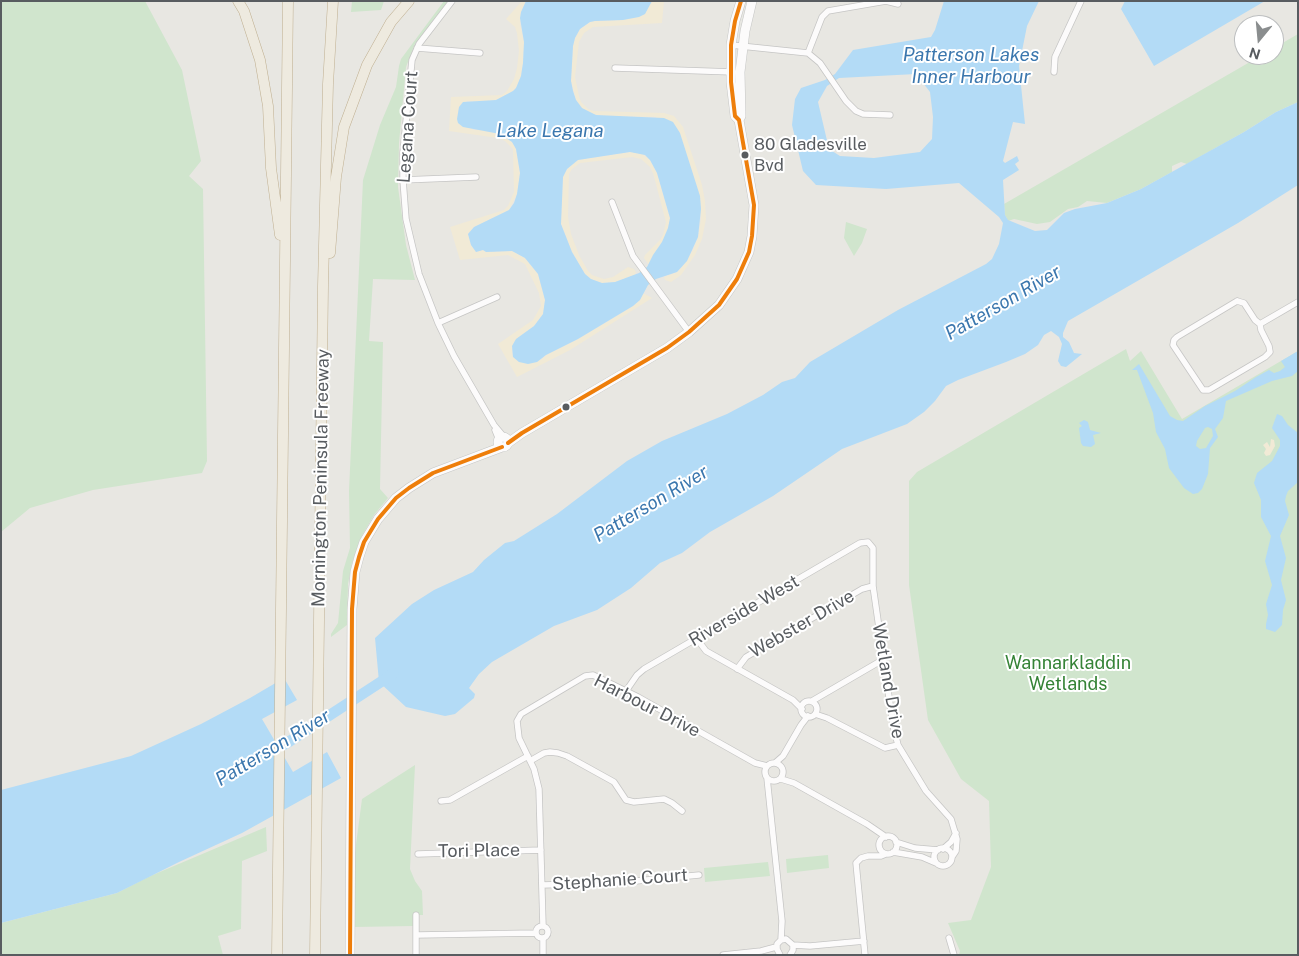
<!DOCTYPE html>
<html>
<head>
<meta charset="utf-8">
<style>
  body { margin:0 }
  #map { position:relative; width:1299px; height:956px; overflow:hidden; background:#e8e7e2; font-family:"Public Sans",sans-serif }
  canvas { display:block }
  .frame { position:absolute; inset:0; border:2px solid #585c60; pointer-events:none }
  .north { position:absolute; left:1234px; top:15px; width:50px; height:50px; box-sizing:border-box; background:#fff; border:1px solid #bcbebf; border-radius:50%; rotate:197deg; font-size:14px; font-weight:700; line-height:20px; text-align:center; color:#585c60 }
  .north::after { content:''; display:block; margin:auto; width:18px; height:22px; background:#8a8d8e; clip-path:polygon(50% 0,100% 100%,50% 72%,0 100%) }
</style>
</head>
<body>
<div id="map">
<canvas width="1299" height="956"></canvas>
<div class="frame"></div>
<div class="north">N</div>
</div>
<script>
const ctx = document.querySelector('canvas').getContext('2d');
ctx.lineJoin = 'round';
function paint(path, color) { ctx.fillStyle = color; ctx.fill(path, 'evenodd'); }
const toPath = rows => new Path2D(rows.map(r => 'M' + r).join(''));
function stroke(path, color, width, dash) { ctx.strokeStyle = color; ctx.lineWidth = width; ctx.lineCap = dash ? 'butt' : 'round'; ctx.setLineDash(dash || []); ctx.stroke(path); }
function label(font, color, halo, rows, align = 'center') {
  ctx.font = font + ' "Public Sans",sans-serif'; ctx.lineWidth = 4; ctx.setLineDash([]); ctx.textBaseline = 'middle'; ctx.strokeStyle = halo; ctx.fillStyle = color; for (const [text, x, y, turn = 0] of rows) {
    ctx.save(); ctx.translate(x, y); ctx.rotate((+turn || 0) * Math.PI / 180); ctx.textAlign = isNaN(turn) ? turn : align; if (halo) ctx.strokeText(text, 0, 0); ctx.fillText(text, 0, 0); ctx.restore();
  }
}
const green = toPath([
  [1,1,145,1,182,70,201,161,189,176,203,189,207,461,202,473,93,490,30,508,1,532],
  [352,1,384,1,381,10,351,12],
  [444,1,448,1,415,44,406,67,399,143,398,187,406,245,415,280,373,279,369,341,383,342,380,489,388,498,374,515,360,539,352,563,348,584,347,625,331,637,331,634,338,623,343,571,350,548,349,491,363,180,380,125,396,87,399,66,401,59],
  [1298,34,1298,102,1276,112,1244,132,1187,164,1181,162,1172,166,1172,172,1141,189,1107,203,1087,201,1078,207,1068,209,1050,222,1037,224,1014,219,1008,221,1005,215,1004,204,1262,55,1274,55,1274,48],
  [846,222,867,229,862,243,854,256,844,238],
  [1126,349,1130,361,1141,351,1182,419,1298,351,1298,955,959,955,960,951,948,923,971,920,991,867,989,801,961,779,928,720,909,585,909,481,917,472],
  [415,765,410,869,415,881,422,891,423,915,413,915,413,926,354,927,355,852,362,799],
  [266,827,267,851,242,861,241,929,218,936,223,955,1,955,1,923,117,893,148,877],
  [828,855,829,868,787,873,786,859],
  [768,862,770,876,705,882,704,868]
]);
const sand = toPath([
  [522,1,526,1,521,12,520,24,524,42,523,63,521,76,516,88,513,91,496,100,482,102,467,101,461,105,458,110,473,130,485,130,500,134,512,142,516,149,520,173,517,194,509,210,474,227,468,234,471,245,476,252,483,250,486,252,512,251,525,258,538,274,545,300,543,314,534,326,514,342,512,352,513,357,541,360,546,355,578,339,633,306,640,300,643,293,652,298,570,350,517,377,498,344,533,320,541,306,539,293,525,264,508,255,460,260,450,227,504,210,508,206,514,192,513,149,505,141,498,138,449,131,451,97,502,95,507,91,514,79,517,68,519,51,517,33,515,27,506,19],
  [652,1,664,1,662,23,593,27,584,33,579,42,575,77,579,96,581,102,588,109,594,111,664,113,674,116,683,127,702,185,705,201,706,219,702,239,695,255,681,275,671,282,665,280,664,277,677,272,682,267,693,250,698,237,701,219,700,196,656,117,602,116,589,113,582,108,576,100,571,81,573,46,575,38,580,29,590,22,595,21,623,20,651,4],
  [630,152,641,153,650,160,657,173,670,219,666,235,649,265,644,258,645,255,660,240,663,235,666,222,653,173,650,167,641,159,632,157,580,163,572,169,569,174,568,217,571,234,579,255,588,271,592,275,604,279,613,277,628,267,634,269,636,272,635,275,615,282,602,283,591,279,585,274,572,252,561,224,563,177,567,169,578,160],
  [1271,439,1274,440,1275,446,1270,455,1266,456,1264,453,1266,449,1263,445,1267,442,1270,447]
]);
const water = toPath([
  [526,1,652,1,645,14,639,17,623,20,595,21,590,22,580,29,575,38,573,46,571,81,573,91,576,100,582,108,596,115,664,118,673,122,680,133,700,196,701,209,698,237,687,261,677,272,656,279,648,285,640,300,633,306,578,339,546,355,537,362,528,364,519,362,513,357,512,346,516,339,534,326,543,314,545,300,538,274,525,258,512,251,486,252,483,250,476,252,471,245,468,234,474,227,509,210,514,203,517,194,520,173,516,149,512,142,500,134,463,127,458,123,457,119,459,107,463,102,496,100,513,91,516,88,521,76,523,63,524,42,520,18,521,12],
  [630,152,645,155,650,160,657,173,670,218,668,228,662,242,653,255,647,267,639,273,615,282,602,283,591,279,585,274,572,252,561,224,563,177,567,169,578,160],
  [944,1,1039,1,1027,26,1019,66,1025,124,1013,122,1003,161,1005,163,1017,156,1019,161,1015,164,1019,170,1003,180,1005,215,1008,220,1035,231,1047,230,1064,213,1075,209,1107,203,1141,189,1244,132,1276,112,1298,102,1298,185,1238,223,1068,321,1063,333,1063,337,1069,342,1074,353,1082,354,1066,367,1061,366,1058,361,1062,344,1059,337,1051,331,1044,335,1038,345,1025,354,1006,362,958,380,946,386,935,401,924,412,907,424,842,449,773,496,710,532,682,553,660,563,631,588,597,610,554,626,492,662,479,674,469,688,475,694,474,698,455,714,445,716,406,707,379,682,375,638,412,604,434,590,473,572,484,560,505,543,514,541,557,514,627,461,662,441,727,414,763,395,782,382,795,378,810,362,898,310,986,264,992,259,999,244,1003,223,999,217,959,183,886,189,816,185,803,171,792,125,795,99,801,88,825,80,835,74,853,50,931,37,935,30],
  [916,74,930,92,933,117,932,139,920,152,874,158,840,156,829,149,818,102,827,86,839,78],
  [1125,1,1265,1,1154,66,1121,9],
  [1298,351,1298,371,1292,376,1272,381,1226,401,1223,418,1215,429,1218,437,1210,448,1208,474,1202,489,1198,493,1193,494,1184,488,1169,468,1165,449,1156,432,1153,413,1137,370,1132,370,1139,364,1170,416,1177,420,1183,421,1205,406,1235,391,1256,377,1269,370,1274,373,1280,371,1285,367,1281,361],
  [1208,427,1212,429,1213,436,1206,448,1200,449,1196,446,1197,441,1205,428],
  [1277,414,1282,416,1288,425,1298,433,1298,482,1288,491,1286,496,1285,501,1289,515,1280,536,1286,558,1281,580,1286,600,1283,610,1282,625,1275,632,1266,629,1266,624,1268,615,1266,604,1272,585,1265,561,1271,536,1261,517,1261,500,1254,483,1257,473,1272,461,1280,446,1280,440,1272,428],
  [1084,420,1088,422,1090,430,1101,433,1093,435,1095,444,1091,447,1083,446,1081,443,1079,428,1082,426,1079,423],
  [284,678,297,700,262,719,293,772,327,752,341,778,242,833,179,862,117,893,1,923,1,790,131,756,201,724,250,698]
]);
const river = toPath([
  [271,752,290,741,393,674]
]);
const minor = toPath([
  [452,1,419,44,412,60,403,153,403,180,406,219,419,274,438,323,454,356,494,425,504,437],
  [731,45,808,53,820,63,846,101,856,111,863,114,890,115],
  [417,48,480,53],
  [808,53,822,17,828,11,886,1,898,4],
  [615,68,733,72],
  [1054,72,1055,57,1081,1],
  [403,180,476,177],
  [612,202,633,256,689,332],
  [1237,301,1244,303,1255,320,1260,324,1261,330,1269,346,1270,352,1265,357,1209,390,1203,390,1173,345,1174,340,1177,337,1237,301],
  [438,323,497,297],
  [1260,324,1298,302],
  [495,430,499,440],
  [697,639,706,651,793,700,802,709],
  [737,669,746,657,862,589,873,586],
  [626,691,637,675,644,669,860,543,868,542,873,548,873,586,893,725,898,745,926,791,951,819,957,839,956,851,952,857],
  [812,701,884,659],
  '801 709a8 8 0 1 1 16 0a8 8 0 1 1-16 0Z',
  [815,714,827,718,885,748,898,745],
  [530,761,544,753,550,752,558,753,567,756,614,782,626,800,634,802,664,799,672,803,682,811],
  '765 772a9 9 0 1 1 18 0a9 9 0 1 1-18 0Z',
  [775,763,783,756,801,725,808,716],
  [767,778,782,921,781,940],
  [781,779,794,783,867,824,886,837],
  [441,801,450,800,528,756],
  '879 845a9 9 0 1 1 18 0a9 9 0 1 1-18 0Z',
  [896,842,915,848,938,850],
  '934 857a9 9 0 1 1 18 0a9 9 0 1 1-18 0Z',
  [943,849,951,842,956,833],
  [893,852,922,857,936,863],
  [418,854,541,850],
  [542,885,615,883,699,875],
  '536 932a6 6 0 1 1 12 0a6 6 0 1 1-12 0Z',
  [543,926,539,789,534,769,519,738,517,721,521,714,585,676,593,675,638,697,755,763,767,766],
  [417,935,536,933],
  [949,938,954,955],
  [793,945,810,946,864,941],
  [416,954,416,915],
  [543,955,543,938],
  [723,955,761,951,776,947],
  [780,955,777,949,777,944,781,940,786,939,793,945,793,950,790,955],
  [865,955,856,863,861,858,868,856,881,856,886,854]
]);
const secondary = toPath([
  [739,120,741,116,740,72,745,31,752,1],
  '498 442a5 5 0 1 1 10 0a5 5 0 1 1-10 0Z',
  [508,443,522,433,667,348,689,332,719,305,737,279,749,252,752,236,754,205,739,120,735,116,731,82,731,45,735,21,741,1],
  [350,955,352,609,355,572,359,557,364,542,378,519,396,498,409,488,433,473,502,447]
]);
const motorway = toPath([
  [238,1,244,11,260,60,268,106,271,168,280,235],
  [330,253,336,177,344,127,367,65,391,22,409,1],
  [277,955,288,1],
  [315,955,323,286,328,84,333,1]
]);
const bus1 = toPath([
  [508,443,522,433,667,348,689,332,719,305,737,279,749,252,752,236,754,205,739,120,735,116,731,82,731,45,735,21,741,1],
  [350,955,352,609,355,572,359,557,364,542,378,519,396,498,409,488,433,473,502,447]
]);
const markers = [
  [745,155,4.5,"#585c60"],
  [566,407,4.5,"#585c60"]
];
const busNames = [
  ["80 Gladesville",754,145],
  ["Bvd",754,166]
];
const streetNames = [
  ["Legana Court",408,127,-86],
  ["Mornington Peninsula Freeway",321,478,-89],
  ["Riverside West",744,611,-30],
  ["Webster Drive",802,624,-30],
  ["Wetland Drive",888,681,80],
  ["Harbour Drive",647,706,27],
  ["Tori Place",479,851,-1],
  ["Stephanie Court",620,880,-4]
];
const parkNames = [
  ["Wannarkladdin",1068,663],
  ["Wetlands",1068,684]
];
const waterNames = [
  ["Patterson Lakes",971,55],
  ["Inner Harbour",971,77],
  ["Lake Legana",550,131],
  ["Patterson River",1003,303,-30],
  ["Patterson River",651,504,-31],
  ["Patterson River",273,748,-31]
];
paint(green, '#d0e5cd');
paint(sand, '#f1ead6');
paint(water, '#b3dbf6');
stroke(river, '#b3dbf6', 11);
stroke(minor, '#c5c5c4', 7);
stroke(secondary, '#c5c6c5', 10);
stroke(motorway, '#bfaf90', 11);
stroke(minor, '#fcfbfb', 5.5);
stroke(secondary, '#fcfbfb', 9);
stroke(motorway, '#eeeadf', 10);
stroke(bus1, '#ee7e0a', 4);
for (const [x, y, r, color] of markers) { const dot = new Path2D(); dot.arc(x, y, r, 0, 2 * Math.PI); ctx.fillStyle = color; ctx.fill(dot); stroke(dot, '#fff', 2); }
label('17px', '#585c60', '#fff', busNames, 'left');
label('18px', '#585c60', '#fff', streetNames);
label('18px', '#358336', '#fff', parkNames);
label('italic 19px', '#3b77ae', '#fff', waterNames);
</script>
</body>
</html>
